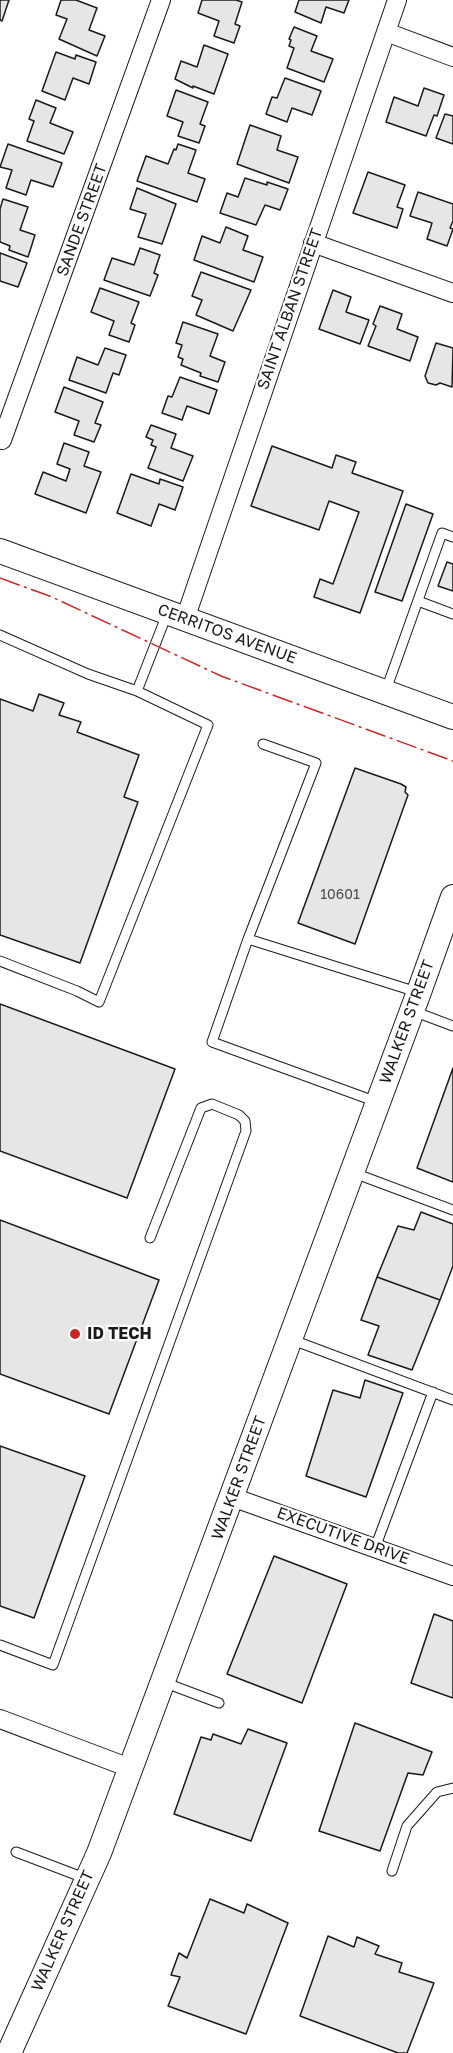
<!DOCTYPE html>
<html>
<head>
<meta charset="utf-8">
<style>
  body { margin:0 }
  canvas { display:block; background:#fff }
</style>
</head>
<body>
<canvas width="453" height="2053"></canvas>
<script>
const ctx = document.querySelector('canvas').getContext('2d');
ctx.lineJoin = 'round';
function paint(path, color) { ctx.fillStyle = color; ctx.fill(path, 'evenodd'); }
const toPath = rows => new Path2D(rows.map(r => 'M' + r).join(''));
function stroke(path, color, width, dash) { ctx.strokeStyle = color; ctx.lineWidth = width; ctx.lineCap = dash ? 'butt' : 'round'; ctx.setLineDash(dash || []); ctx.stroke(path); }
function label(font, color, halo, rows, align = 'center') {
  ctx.font = font + ' "Golos Text",sans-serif'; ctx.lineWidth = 4.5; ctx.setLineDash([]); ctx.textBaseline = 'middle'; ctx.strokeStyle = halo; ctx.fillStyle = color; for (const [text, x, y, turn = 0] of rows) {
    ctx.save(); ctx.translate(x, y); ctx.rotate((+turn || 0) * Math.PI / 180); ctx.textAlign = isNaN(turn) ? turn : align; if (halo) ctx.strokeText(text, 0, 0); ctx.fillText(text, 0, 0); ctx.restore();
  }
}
const building = toPath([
  [0,0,9,0,2,21,0,20,0,0],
  [61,0,76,0,97,8,89,30,105,36,97,56,59,39,67,19,56,15,61,0],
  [202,0,236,0,242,2,235,24,240,26,234,43,214,36,219,21,198,13,202,0],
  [299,0,349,0,344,13,326,7,321,23,295,12,299,0],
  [294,27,317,36,311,51,333,59,324,82,287,68,294,48,289,46,291,40,289,39,294,27],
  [204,45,228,54,214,94,193,86,193,88,175,79,181,61,197,67,204,45],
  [56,52,75,59,76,55,96,62,89,84,73,78,65,100,42,91,56,52],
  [285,78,321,91,312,115,292,108,287,122,266,114,272,97,277,98,285,78],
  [424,88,444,95,437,116,434,115,426,136,386,122,394,97,418,106,424,88],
  [176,90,208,102,200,124,205,126,199,143,178,136,183,122,167,116,176,90],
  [36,100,56,108,50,123,73,132,64,154,27,141,34,121,29,119,36,100],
  [445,114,453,116,453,144,436,138,445,114],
  [250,125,281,136,277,150,298,157,289,183,237,164,250,125],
  [8,144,62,163,53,187,31,180,26,195,6,188,12,170,0,167,8,144],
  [178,144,196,150,188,173,205,179,197,202,137,181,146,156,168,164,174,149,176,150,178,144],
  [368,172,405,185,397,207,403,209,397,228,353,213,368,172],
  [245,178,267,185,267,182,288,189,280,210,265,205,256,225,220,213,227,193,238,197,245,178],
  [137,188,176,204,162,244,138,237,146,214,130,209,137,188],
  [418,192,453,204,453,221,450,228,453,229,447,246,427,239,432,223,410,216,418,192],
  [3,199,28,207,20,230,35,235,28,257,9,250,10,246,0,242,0,209,3,199],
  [226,227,248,236,243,250,263,257,254,282,194,260,202,236,220,243,226,227],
  [140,248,160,255,154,273,158,275,150,296,104,280,112,258,134,265,140,248],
  [0,253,27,263,18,287,0,281,0,253],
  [201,272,251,290,233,331,196,315,202,300,192,296,201,272],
  [100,288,139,302,131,323,135,325,129,342,109,335,114,321,91,312,100,288],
  [333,290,351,297,346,312,369,320,360,344,319,329,333,290],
  [380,306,402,314,397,329,418,337,410,361,368,346,376,326,373,324,380,306],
  [183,322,218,334,210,356,225,362,218,382,200,376,201,373,181,365,183,359,178,357,182,345,176,343,183,322],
  [436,343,453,348,452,387,440,383,436,385,428,383,425,376,436,343],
  [105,348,126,355,119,375,113,373,106,393,69,380,77,357,98,365,105,348],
  [180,377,217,390,209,414,187,406,182,420,162,413,168,396,172,397,180,377],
  [64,387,103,402,95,423,101,425,94,442,74,435,79,421,55,412,64,387],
  [151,425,176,434,171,448,193,456,183,481,148,468,156,447,151,445,153,440,146,437,151,425],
  [64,443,89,452,84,466,101,472,86,513,35,494,43,472,66,481,70,469,57,464,64,443],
  [272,446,332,468,336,455,356,462,352,473,403,491,360,613,314,597,320,579,333,584,359,512,329,501,319,530,251,506,272,446],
  [131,474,159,484,160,479,183,487,175,510,159,504,151,526,117,513,131,474],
  [406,504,433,514,402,601,375,592,406,504],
  [447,562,453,564,453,591,438,586,447,562],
  [39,694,64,703,59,715,81,722,77,732,139,755,124,797,138,802,80,963,0,935,0,699,33,711,39,694],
  [355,768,401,784,406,787,405,792,408,795,355,944,298,923,355,768],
  [0,1004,175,1069,127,1198,0,1151,0,1004],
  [453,1068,453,1182,417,1168,453,1068],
  [421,1212,453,1224,453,1266,440,1300,377,1277,398,1226,414,1230,421,1212],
  [0,1220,159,1280,109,1414,0,1374,0,1220],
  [377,1277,440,1300,412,1370,368,1355,379,1326,361,1320,377,1277],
  [365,1380,403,1393,366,1497,306,1476,333,1390,360,1398,365,1380],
  [0,1446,85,1476,34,1618,0,1606,0,1446],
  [274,1556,347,1584,302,1703,227,1674,274,1556],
  [434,1614,453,1621,453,1698,411,1683,434,1614],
  [355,1723,432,1752,423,1775,408,1773,380,1851,319,1831,355,1723],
  [248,1729,287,1743,251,1841,174,1814,201,1737,211,1740,213,1734,241,1744,248,1729],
  [210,1899,244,1913,247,1904,288,1923,246,2034,168,2006,180,1977,171,1975,179,1953,187,1958,210,1899],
  [328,1936,354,1947,357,1937,379,1946,375,1954,402,1963,399,1972,434,1983,407,2053,398,2053,300,2016,328,1936]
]);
const lane = toPath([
  [418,601,453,614],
  [0,635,88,674,137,691],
  [386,690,442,533,453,537],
  [263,744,316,763,248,939,417,992],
  [248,939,212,1042,377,1102],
  [0,961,77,991,99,1002,208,725,137,691,167,614],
  [413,1011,453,1026],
  [354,1173,453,1210],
  [290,1339,453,1400],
  [375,1548,433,1392],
  [0,1645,53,1665,246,1131,245,1121,239,1115,212,1104,201,1108,150,1238],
  [163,1682,219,1703],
  [16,1852,87,1879],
  [392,1871,407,1826,437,1792,453,1788]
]);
const street = toPath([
  [386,32,453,57],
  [313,243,453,293],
  [2,440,161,0],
  [185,619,397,0],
  [232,1497,453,1576],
  [0,1719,130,1768]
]);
const secondary = toPath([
  [0,551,453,717],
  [9,2053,99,1853,419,992,453,897]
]);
const power = toPath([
  [0,578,52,597,221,676,453,761]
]);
const markers = [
  [75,1334,6,"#c62828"]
];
const numberNames = [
  ["10601",340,895]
];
const streetNames = [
  ["SANDE STREET",82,220,-70],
  ["SAINT ALBAN STREET",290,309,-71],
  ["CERRITOS AVENUE",227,634,20],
  ["WALKER STREET",407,1022,-70],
  ["WALKER STREET",239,1478,-70],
  ["EXECUTIVE DRIVE",343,1536,20],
  ["WALKER STREET",63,1931,-66]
];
const poiNames = [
  ["ID TECH",87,1334]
];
paint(building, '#e6e6e6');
stroke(building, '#1a1a1a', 1.5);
stroke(lane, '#1a1a1a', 11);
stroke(street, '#1a1a1a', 20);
stroke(secondary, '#1a1a1a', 26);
stroke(lane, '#fff', 9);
stroke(street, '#fff', 18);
stroke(secondary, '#fff', 24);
stroke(power, '#c62828', 1.5, [21, 4.5, 3, 4.5]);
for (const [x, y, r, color] of markers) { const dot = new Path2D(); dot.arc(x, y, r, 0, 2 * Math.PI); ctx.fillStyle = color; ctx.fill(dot); stroke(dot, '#fff', 2); }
label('14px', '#4d4d4d', null, numberNames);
label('16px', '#1a1a1a', '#fff', streetNames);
label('bold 16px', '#1a1a1a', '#fff', poiNames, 'left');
</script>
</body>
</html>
